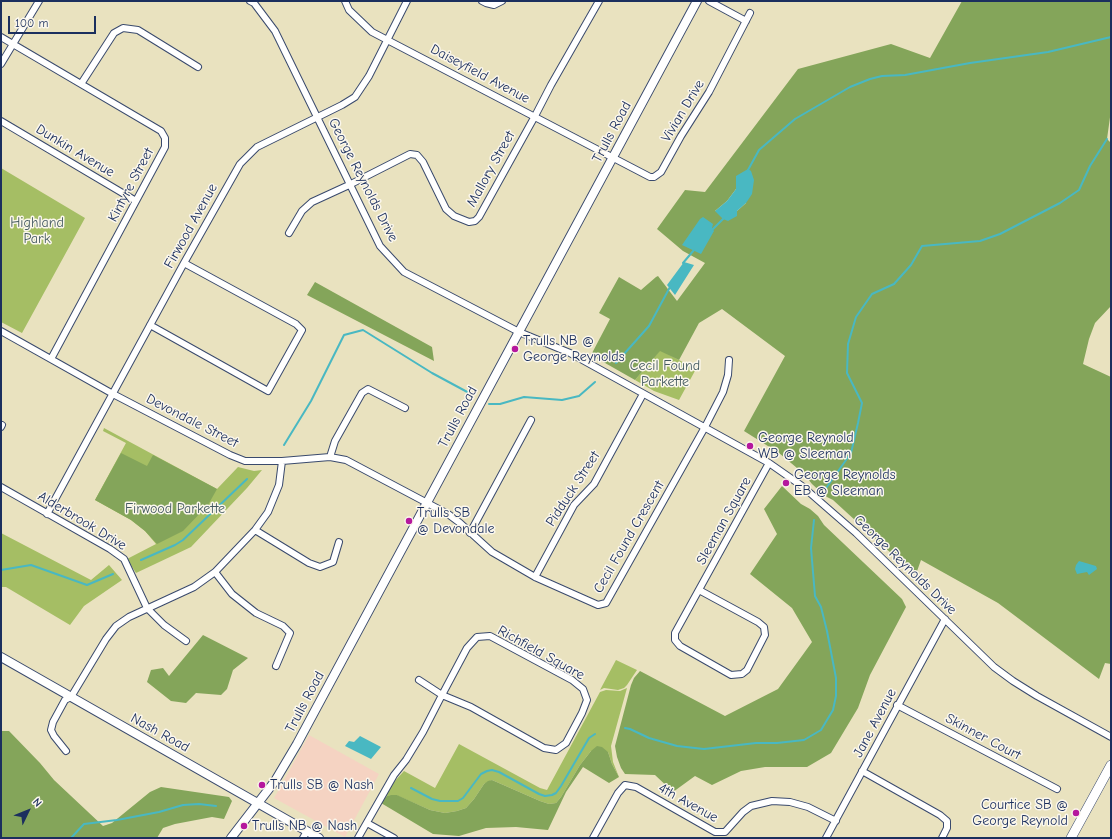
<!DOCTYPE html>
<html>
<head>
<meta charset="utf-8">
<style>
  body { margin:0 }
  #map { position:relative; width:1112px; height:839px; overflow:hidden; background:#e9e2bf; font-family:"Comic Neue",sans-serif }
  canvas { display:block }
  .frame { position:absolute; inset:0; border:2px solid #1b2f5e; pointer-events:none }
  .north { position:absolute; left:8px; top:791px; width:40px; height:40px; -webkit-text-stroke:3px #fbf7ec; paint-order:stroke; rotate:47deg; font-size:11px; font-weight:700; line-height:16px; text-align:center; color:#1b2f5e }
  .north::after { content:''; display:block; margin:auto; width:14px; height:18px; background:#1b2f5e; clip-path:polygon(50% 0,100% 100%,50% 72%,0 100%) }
  .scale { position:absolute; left:8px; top:16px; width:88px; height:18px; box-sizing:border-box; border:2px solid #1b2f5e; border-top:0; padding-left:5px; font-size:12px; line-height:14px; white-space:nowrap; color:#1b2f5e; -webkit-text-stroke:3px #fbf7ec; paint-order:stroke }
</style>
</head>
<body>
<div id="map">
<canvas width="1112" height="839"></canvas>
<div class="frame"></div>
<div class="north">N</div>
<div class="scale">100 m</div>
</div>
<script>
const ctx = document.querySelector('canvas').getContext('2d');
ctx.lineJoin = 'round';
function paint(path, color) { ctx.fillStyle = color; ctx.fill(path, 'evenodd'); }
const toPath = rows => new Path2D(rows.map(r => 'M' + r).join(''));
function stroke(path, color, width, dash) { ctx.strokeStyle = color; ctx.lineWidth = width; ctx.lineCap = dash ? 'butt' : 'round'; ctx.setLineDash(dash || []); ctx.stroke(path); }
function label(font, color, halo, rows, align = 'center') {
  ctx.font = font + ' "Comic Neue",sans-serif'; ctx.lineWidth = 3; ctx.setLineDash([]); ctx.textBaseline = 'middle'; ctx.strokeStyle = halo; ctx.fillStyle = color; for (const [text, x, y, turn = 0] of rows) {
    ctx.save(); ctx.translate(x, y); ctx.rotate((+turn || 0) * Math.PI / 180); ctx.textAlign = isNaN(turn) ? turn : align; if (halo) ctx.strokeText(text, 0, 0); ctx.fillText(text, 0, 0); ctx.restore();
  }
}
const built = toPath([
  [309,735,379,774,345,837,274,798]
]);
const green = toPath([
  [1,168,85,218,22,333,1,322],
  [660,350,696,369,679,400,654,391,635,380],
  [104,428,217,489,238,467,254,471,262,470,247,488,191,547,136,573,127,559,156,544,145,531,131,520,95,500,126,443,103,431],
  [1,533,91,580,109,565,122,580,84,606,70,625,6,587,1,587],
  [616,660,637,670,627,685,624,688,618,690,604,688,600,690],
  [627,688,611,746,613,762,619,777,612,764,608,752,591,751,580,765,561,797,556,803,549,804,540,801,492,780,484,784,474,799,466,808,457,811,445,813,430,810,396,795,387,796,383,800,393,783,404,771,435,788,459,744,540,788,547,790,600,692,606,690,620,691]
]);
const forest = toPath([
  [962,1,1111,1,1111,110,1107,139,1111,143,1111,306,1095,323,1089,339,1083,364,1111,377,1111,664,1105,663,1099,679,998,603,921,560,916,574,903,564,833,500,825,496,812,484,803,473,779,453,744,431,785,356,722,309,699,323,679,360,660,351,635,380,591,355,610,319,599,313,619,277,641,290,656,277,658,276,677,301,705,263,683,251,657,229,685,190,705,192,798,69,891,44,930,58],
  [736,189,746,203,737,211,715,211,727,201],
  [315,282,432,347,434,361,307,295],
  [121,453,147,466,153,455,217,489,208,505,183,531,157,544,145,531,131,520,95,500],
  [782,486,801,504,810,509,818,516,824,525,902,599,906,607,870,675,858,708,831,753,807,767,765,767,741,771,712,785,695,776,673,792,655,775,625,774,621,768,617,757,615,746,631,685,634,678,640,671,725,716,778,689,812,642,792,608,750,574,777,534,764,509],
  [203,635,248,658,233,670,227,689,221,695,196,693,186,703,171,701,147,682,151,670,163,668,169,676],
  [1,731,9,731,40,763,54,780,103,826,112,823,150,792,161,787,229,797,232,801,224,819,212,817,175,824,163,828,157,838,1,838],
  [597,746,602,747,608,752,612,764,619,777,609,783,583,767,566,792,548,830,516,827,486,828,459,836,433,834,381,803,387,796,391,795,397,795,430,810,445,813,457,811,466,808,474,799,484,784,488,781,492,780,540,801,549,804,556,803,561,797,580,765,591,751]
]);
const water = toPath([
  [748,169,751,171,754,180,752,194,746,203,737,211,737,216,728,221,723,219,715,211,727,201,736,189,736,176],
  [703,217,713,224,712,228,714,231,701,254,682,245,700,219],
  [684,262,694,265,675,295,667,285],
  [1079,561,1096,566,1097,569,1089,575,1087,572,1077,574,1075,569,1076,565],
  [360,736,381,747,371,759,345,746,349,741,354,742]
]);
const stream = toPath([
  [748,170,759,150,795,119,850,87,870,79,882,76,905,75,970,63,1048,52,1111,37],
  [712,230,724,218],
  [683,263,694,250],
  [616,363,649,326,670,287],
  [489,404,500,404,524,397,562,400,579,396,595,382],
  [284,445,311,401,344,335,363,330,432,373,471,394],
  [824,491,851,453,858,423,862,403,847,373,848,344,856,317,872,294,894,284,911,265,922,246,980,241,1000,234,1060,203,1079,190,1090,166,1107,139],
  [141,560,175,545,183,540,247,479],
  [1,570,31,565,87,585,113,574],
  [625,728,630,729,649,738,677,746,704,749,756,743,777,743,804,740,821,730,833,710,836,696,836,678,827,631,821,607,815,596,811,548,814,520],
  [411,788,432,799,440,801,458,801,463,798,481,774,487,771,492,770,499,772,539,794,545,796,552,795,556,793,561,786,589,738,595,734],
  [71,838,84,824,117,820,159,812,183,805,199,804,216,806]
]);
const minor = toPath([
  [250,1,254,3,275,31,380,246,404,272,519,332,570,353,769,463,802,486,856,533,994,667,1013,681,1037,696,1111,737],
  [345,1,349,10,372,32,650,177,654,177,661,172,681,136,709,92,750,13],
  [482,1,486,3,494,5,502,1],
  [709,1,746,21],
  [1,37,161,131,165,138,165,147,51,359],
  [1,64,39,1],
  [81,84,114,33,123,28,138,30,198,67],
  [1,121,136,201],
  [289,233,302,211,312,202,349,185,410,154,417,155,423,162,446,209,454,216,469,222,475,221,479,217,535,116,551,85,599,1],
  [150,325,268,391,302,330,296,324,184,263],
  [1,331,113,394,230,455,245,461,282,461,330,457,346,460,448,514,460,523,492,552,535,577,598,605,606,603,705,427,723,392,728,375,729,360],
  [1,427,2,425],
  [330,457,335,441,362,393,368,389,405,408],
  [1,487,110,549,124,559,147,608,164,625,186,641],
  [47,514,184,263,240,164,257,147,342,105,355,97,369,76,407,1],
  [255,530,309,563,320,567,333,562,339,542],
  [470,533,531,420],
  [215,572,232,594,256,613,283,626,290,633,276,666],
  [535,577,574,505,594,484,643,394],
  [699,590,758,622,764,627,765,635,747,670,742,674,731,675,680,646,675,640,675,633,769,463],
  [897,705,1057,789],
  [66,751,54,736,51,730,53,722,65,700,71,697,106,639,116,626,129,617,194,587,215,572,255,530,268,512,279,485,282,461],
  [862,771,940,815,947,821,947,828,942,838],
  [367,823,394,838],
  [303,838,307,831],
  [358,838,394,775,406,760,423,732,442,695,467,648,477,637,490,636,572,680,583,689,587,700,582,713,566,743,556,750,544,748,471,707,442,695,419,680],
  [593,838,618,793,625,785,636,787,715,832,725,832,743,812,751,806,772,801,790,802,808,807,836,821],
  [826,838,945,619]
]);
const tertiary = toPath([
  [1,657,319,838],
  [231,838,275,781,297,744,697,1]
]);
const secondary = toPath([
  [1071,838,1111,765]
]);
const markers = [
  [515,349,4,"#b5179e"],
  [750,446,4,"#b5179e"],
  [786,483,4,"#b5179e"],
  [409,521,4,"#b5179e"],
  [262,785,4,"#b5179e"],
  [1076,813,4,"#b5179e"],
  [244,826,4,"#b5179e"]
];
const streetNames = [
  ["Daiseyfield Avenue",480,74,28],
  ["Vivian Drive",683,111,-59],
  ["Trulls Road",612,132,-62],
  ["Dunkin Avenue",75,151,31],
  ["Mallory Street",491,169,-61],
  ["George Reynolds Drive",363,180,63],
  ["Kintyre Street",131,185,-62],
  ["Firwood Avenue",191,226,-61],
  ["Trulls Road",458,417,-62],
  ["Devondale Street",192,421,27],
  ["Pidduck Street",573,489,-57],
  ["Alderbrook Drive",82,521,31],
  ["Sleeman Square",724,521,-61],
  ["Cecil Found Crescent",629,537,-60],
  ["George Reynolds Drive",905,565,44],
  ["Richfield Square",541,653,29],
  ["Trulls Road",305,702,-62],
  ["Jane Avenue",875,723,-62],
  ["Nash Road",160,733,29],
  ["Skinner Court",983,737,28],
  ["4th Avenue",688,803,29]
];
const parkNames = [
  ["Highland",37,223],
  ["Park",37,239],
  ["Cecil Found",665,366],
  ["Parkette",665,382],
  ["Firwood Parkette",175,509]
];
const poiNames = [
  ["Trulls NB @",523,341],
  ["George Reynolds",523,357],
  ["George Reynold",758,438],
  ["WB @ Sleeman",758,454],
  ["George Reynolds",794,475],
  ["EB @ Sleeman",794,491],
  ["Trulls SB",417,513],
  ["@ Devondale",417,529],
  ["Trulls SB @ Nash",270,785],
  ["Courtice SB @",1068,805,"right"],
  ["George Reynold",1068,821,"right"],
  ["Trulls NB @ Nash",252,826]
];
paint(built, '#f5d3c2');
paint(green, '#a5be64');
paint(forest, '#84a55a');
paint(water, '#49b8c2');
stroke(stream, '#49b8c2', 2);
stroke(minor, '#3a4a6d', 8);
stroke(tertiary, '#3a4a6d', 10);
stroke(secondary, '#3a4a6d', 10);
stroke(minor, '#fff', 6);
stroke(tertiary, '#fff', 8);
stroke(secondary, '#fff', 9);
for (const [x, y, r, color] of markers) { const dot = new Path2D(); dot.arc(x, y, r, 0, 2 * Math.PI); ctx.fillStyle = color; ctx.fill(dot); stroke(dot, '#fbf7ec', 1.5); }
label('14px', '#1b2f5e', '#fbf7ec', streetNames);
label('14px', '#445a60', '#fbf7ec', parkNames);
label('14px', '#1b2f5e', '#fbf7ec', poiNames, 'left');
</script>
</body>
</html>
